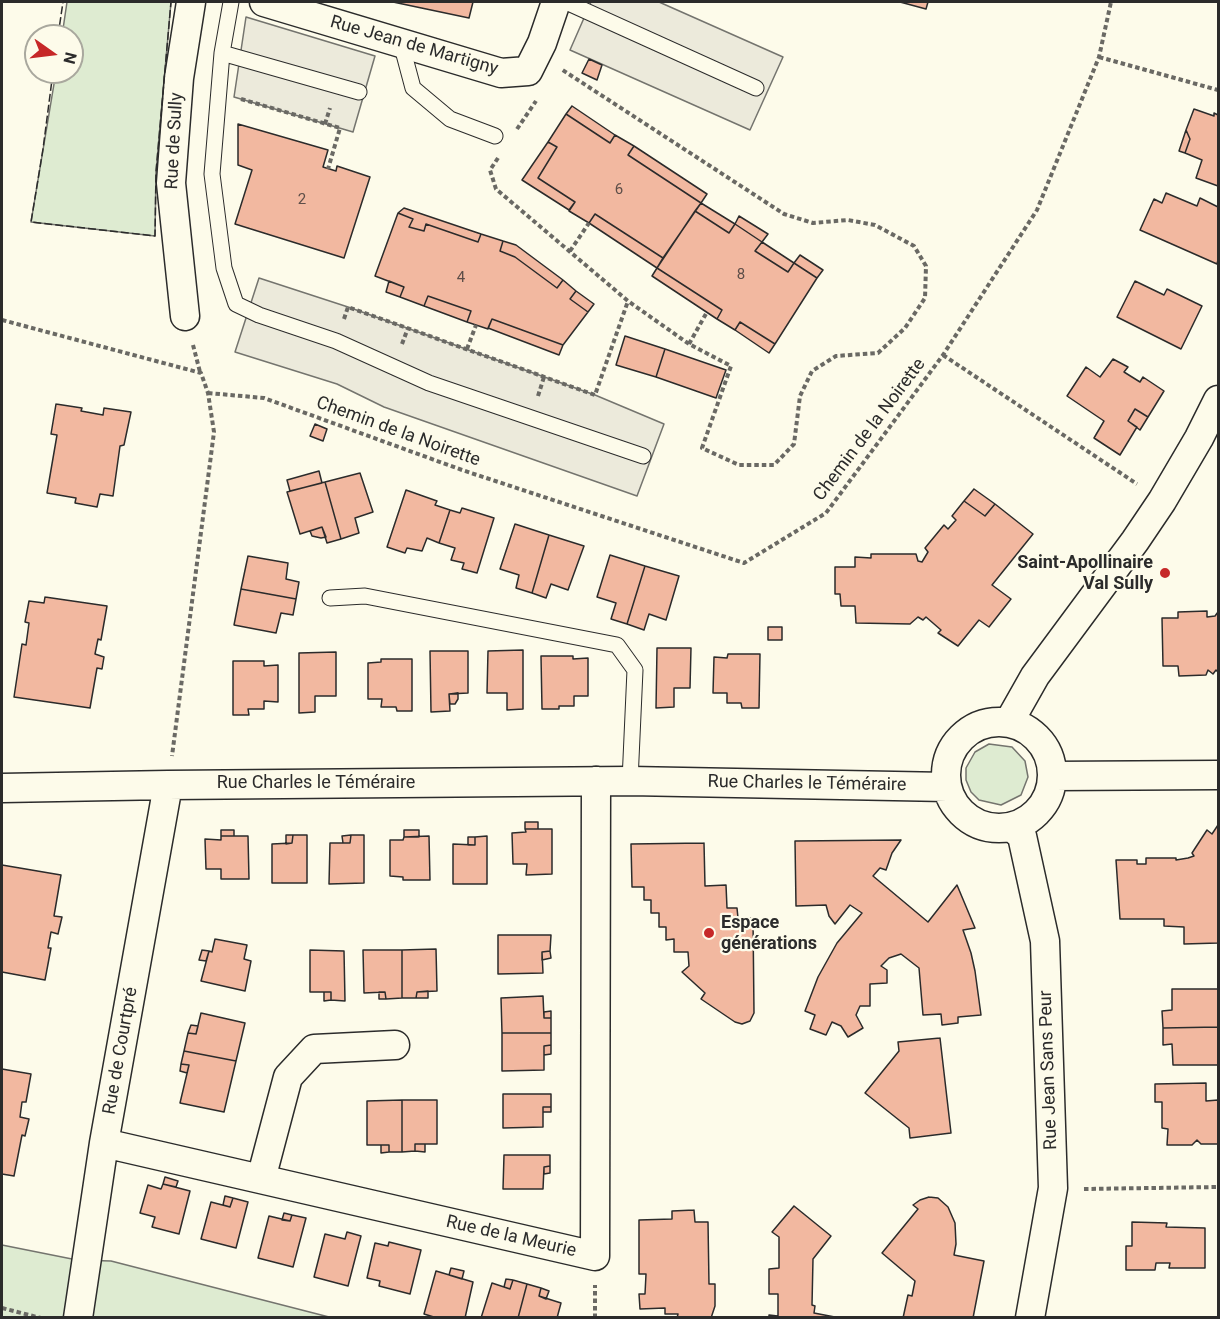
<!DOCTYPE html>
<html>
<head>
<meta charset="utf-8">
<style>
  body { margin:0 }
  #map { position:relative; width:1220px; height:1319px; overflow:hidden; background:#fdfbea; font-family:Roboto,sans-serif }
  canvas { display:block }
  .frame { position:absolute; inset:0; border:3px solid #2b2b2b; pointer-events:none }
  .north { position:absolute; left:24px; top:24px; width:60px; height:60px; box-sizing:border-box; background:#fdfbea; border:2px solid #a9a89e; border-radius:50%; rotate:104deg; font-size:16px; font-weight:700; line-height:24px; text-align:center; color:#2b2b2b }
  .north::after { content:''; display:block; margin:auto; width:21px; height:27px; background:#c62828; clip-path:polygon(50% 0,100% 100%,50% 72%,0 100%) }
</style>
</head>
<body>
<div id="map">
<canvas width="1220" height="1319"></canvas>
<div class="frame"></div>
<div class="north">N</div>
</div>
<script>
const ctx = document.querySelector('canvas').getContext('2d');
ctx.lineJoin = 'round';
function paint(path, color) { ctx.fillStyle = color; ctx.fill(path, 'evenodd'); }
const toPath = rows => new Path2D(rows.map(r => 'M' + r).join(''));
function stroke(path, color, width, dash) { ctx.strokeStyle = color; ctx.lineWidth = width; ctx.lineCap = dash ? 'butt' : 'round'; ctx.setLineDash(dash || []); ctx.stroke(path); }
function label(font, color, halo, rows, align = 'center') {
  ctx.font = font + ' Roboto,sans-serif'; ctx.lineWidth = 4.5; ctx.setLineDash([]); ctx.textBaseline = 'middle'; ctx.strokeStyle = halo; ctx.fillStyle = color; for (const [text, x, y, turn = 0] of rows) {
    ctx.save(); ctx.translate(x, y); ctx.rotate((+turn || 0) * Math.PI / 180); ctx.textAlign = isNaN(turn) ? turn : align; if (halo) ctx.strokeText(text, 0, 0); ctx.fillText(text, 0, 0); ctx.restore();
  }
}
const green = toPath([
  [67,2,171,2,156,172,155,236,31,222,56,72,72,72,72,36,62,36,67,2],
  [989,744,1012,747,1025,761,1028,777,1021,795,1001,805,979,800,971,792,966,780,966,768,975,752,989,744],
  [2,1245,77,1260,111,1261,329,1317,2,1317,2,1245]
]);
const parking = toPath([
  [591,2,659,2,783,57,750,130,570,50,591,2],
  [246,17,375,56,353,132,234,97,246,17],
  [259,278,348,307,595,395,664,424,637,496,384,407,337,384,235,352,259,278]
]);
const building = toPath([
  [393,2,473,2,469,18,393,2],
  [900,2,928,2,926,9,900,2],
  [589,59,602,65,597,80,582,73,589,59],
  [572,106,615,135,610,143,566,114,572,106],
  [1194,109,1214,116,1214,113,1218,115,1218,186,1196,178,1202,160,1185,153,1190,139,1186,130,1194,109],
  [566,114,610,143,615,135,634,146,628,155,701,203,663,258,595,214,589,223,569,211,575,202,538,178,557,147,548,142,566,114],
  [238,124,328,150,323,167,336,171,337,166,370,177,344,258,235,224,252,170,238,165,238,124],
  [1186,130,1190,139,1185,153,1179,151,1186,130],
  [548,142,557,147,538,178,575,202,569,210,522,180,548,142],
  [634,146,707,194,701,203,628,155,634,146],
  [1166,193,1197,206,1200,198,1218,207,1218,260,1217,264,1140,230,1154,199,1162,203,1166,193],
  [701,203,735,224,729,233,695,211,701,203],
  [404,208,481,234,478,242,426,224,424,231,409,227,413,219,398,213,404,208],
  [695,211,729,233,735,224,762,242,755,251,788,272,794,263,817,278,775,344,740,322,735,330,717,319,722,310,657,268,695,211],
  [398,213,413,219,409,227,424,231,426,224,478,242,481,234,503,241,500,251,515,257,557,288,563,280,576,291,570,299,588,312,563,345,492,319,488,329,467,322,471,311,428,296,424,306,400,297,404,287,375,276,398,213],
  [595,214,663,258,657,268,589,223,595,214],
  [739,216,768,234,762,242,735,224,739,216],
  [503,241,516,245,563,280,557,288,515,257,500,251,503,241],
  [762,242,794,263,788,272,755,251,762,242],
  [800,255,823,270,817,278,794,263,800,255],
  [657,268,722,310,717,319,652,276,657,268],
  [389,281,404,287,400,297,386,292,389,281],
  [1135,281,1164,295,1167,289,1202,306,1181,349,1117,317,1135,281],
  [576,291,594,304,588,312,570,299,576,291],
  [428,296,471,311,467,322,424,306,428,296],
  [492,319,563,345,559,355,488,328,492,319],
  [740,322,775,344,769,353,735,330,740,322],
  [625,336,665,349,656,377,616,365,625,336],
  [665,349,726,370,716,398,656,377,665,349],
  [1113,359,1128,367,1124,372,1140,382,1143,377,1164,391,1148,417,1135,409,1128,421,1137,427,1120,455,1094,438,1104,421,1067,396,1086,367,1100,377,1113,359],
  [56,404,82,408,81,411,103,415,104,408,131,412,124,445,120,446,113,496,100,494,97,507,75,503,76,498,47,493,57,435,51,434,56,404],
  [1135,409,1148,417,1140,430,1128,421,1135,409],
  [315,424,327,429,323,441,310,436,315,424],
  [319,471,322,483,290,491,287,480,319,471],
  [360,473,373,512,355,518,359,533,341,539,325,482,360,473],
  [325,482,341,539,327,543,322,527,300,534,287,492,325,482],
  [974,489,995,504,985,516,964,501,974,489],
  [406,490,437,501,435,505,450,510,439,543,427,538,422,551,407,548,405,553,387,547,406,490],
  [964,501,985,516,995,504,1033,534,992,585,1011,599,989,627,979,620,958,646,938,633,941,630,926,617,923,620,918,617,910,624,856,623,855,606,841,606,840,594,835,594,835,567,855,567,855,557,871,558,871,554,916,554,918,561,922,562,928,552,925,548,944,525,948,529,956,520,952,516,964,501],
  [462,508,494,518,477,573,462,569,464,563,451,560,455,548,439,543,450,510,460,513,462,508],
  [515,524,549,535,532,593,516,588,519,575,500,569,515,524],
  [322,527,326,537,321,538,312,536,310,531,322,527],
  [549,535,584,546,568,590,551,584,546,598,532,593,549,535],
  [610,555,645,566,627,624,611,619,616,603,597,597,610,555],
  [248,556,288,563,286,579,299,582,296,599,241,589,248,556],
  [645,566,679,576,666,620,649,614,644,630,627,624,645,566],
  [241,589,296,599,293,615,281,613,276,633,234,625,241,589],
  [45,597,107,606,101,640,98,639,95,654,104,657,102,669,97,668,90,708,14,697,22,644,26,645,29,623,25,622,29,601,44,603,45,597],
  [1207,611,1207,617,1215,616,1218,612,1218,672,1216,670,1213,674,1208,670,1206,675,1179,676,1178,666,1163,666,1162,618,1178,618,1178,612,1207,611],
  [768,627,782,627,782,640,768,640,768,627],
  [657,648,691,648,690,688,674,688,674,707,656,708,657,648],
  [523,650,523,709,507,710,507,693,487,693,488,651,523,650],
  [430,651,468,651,468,693,449,694,450,711,431,712,430,651],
  [336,652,336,696,315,696,315,712,299,713,299,653,336,652],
  [728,654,760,654,759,708,742,708,741,703,727,703,727,693,713,693,714,657,727,658,728,654],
  [541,656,573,656,573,659,588,658,588,696,574,696,574,706,559,706,559,709,542,709,541,656],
  [381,659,412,659,412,711,397,711,396,707,381,707,382,699,368,699,368,663,381,662,381,659],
  [233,661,264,661,264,666,278,665,278,702,264,701,264,709,248,709,249,715,233,715,233,661],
  [458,693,458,699,455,704,450,704,449,694,458,693],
  [525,822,538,822,538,829,525,829,525,822],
  [1218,825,1218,943,1184,944,1184,927,1164,926,1164,919,1120,919,1116,860,1137,860,1137,864,1146,864,1146,858,1176,858,1176,860,1188,858,1194,856,1192,853,1207,830,1212,834,1218,825],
  [525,829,552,829,552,874,526,875,527,864,513,864,512,833,526,832,525,829],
  [221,830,234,830,234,836,221,836,221,830],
  [404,830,419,830,419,837,404,837,404,830],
  [286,835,293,835,292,843,286,844,286,835],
  [293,835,307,835,307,883,272,883,272,844,292,843,293,835],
  [351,835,350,843,343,843,342,836,351,835],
  [351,835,364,835,364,883,329,884,330,843,350,843,351,835],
  [221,836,248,836,249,879,221,879,221,869,206,869,205,839,221,840,221,836],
  [429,836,430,880,403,880,403,877,390,876,390,840,403,840,404,837,429,836],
  [487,836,487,884,453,884,453,844,475,845,475,837,487,836],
  [468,837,475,837,475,845,468,845,468,837],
  [901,840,892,853,886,870,880,868,873,876,928,922,957,885,975,928,963,930,971,953,975,971,981,1015,958,1017,958,1023,942,1025,941,1014,923,1015,919,968,901,954,889,958,881,966,887,970,887,983,870,984,870,1006,860,1006,856,1015,863,1028,848,1037,841,1026,832,1022,826,1035,810,1029,815,1015,805,1011,818,977,837,943,862,913,850,905,835,924,829,916,826,905,796,906,795,841,901,840],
  [704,843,705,886,726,885,727,908,737,908,738,918,753,918,754,1013,750,1021,742,1024,735,1022,701,999,705,993,682,972,689,966,688,952,674,952,674,939,666,940,666,927,659,927,659,913,651,913,651,900,644,900,644,887,632,887,631,844,704,843],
  [2,865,61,875,54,916,62,917,58,934,51,932,48,948,51,948,45,980,2,972,2,865],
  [498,935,551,935,550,951,542,952,543,973,498,974,498,935],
  [215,939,247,945,244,959,251,961,245,991,201,981,209,951,212,952,215,939],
  [436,949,437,991,417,992,416,998,402,998,402,950,436,949],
  [202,950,209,951,206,961,199,960,202,950],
  [310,950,344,951,345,1001,331,1000,331,992,310,992,310,950],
  [363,950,402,950,402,998,386,999,385,992,364,993,363,950],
  [550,951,551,958,542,960,542,952,550,951],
  [1172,989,1218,989,1218,1027,1163,1028,1162,1011,1172,1010,1172,989],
  [428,991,428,998,416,998,417,992,428,991],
  [324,992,331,992,331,1000,324,1001,324,992],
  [379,992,385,992,386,999,379,999,379,992],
  [543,996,544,1018,551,1018,551,1033,502,1033,501,998,543,996],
  [551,1011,551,1018,544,1018,544,1012,551,1011],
  [201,1013,245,1023,236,1061,184,1051,188,1033,196,1034,201,1013],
  [191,1025,198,1026,196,1034,188,1033,191,1025],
  [1218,1027,1218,1065,1173,1065,1172,1044,1163,1045,1163,1028,1218,1027],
  [502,1033,551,1033,551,1045,544,1046,544,1070,502,1071,502,1033],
  [940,1038,951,1133,910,1138,909,1128,865,1093,899,1051,898,1042,940,1038],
  [551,1045,551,1054,544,1055,544,1046,551,1045],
  [184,1051,236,1061,224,1112,180,1103,189,1065,181,1064,184,1051],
  [181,1064,189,1065,187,1073,180,1071,181,1064],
  [2,1069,31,1074,26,1102,22,1102,20,1117,29,1119,25,1136,22,1135,14,1176,2,1174,2,1069],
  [1206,1083,1206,1101,1218,1100,1218,1144,1201,1144,1197,1140,1192,1145,1167,1145,1168,1129,1162,1128,1162,1102,1155,1102,1155,1084,1206,1083],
  [503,1094,551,1094,551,1107,543,1107,543,1127,503,1128,503,1094],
  [402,1100,402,1152,389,1152,389,1145,367,1145,367,1101,402,1100],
  [402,1100,437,1100,437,1144,415,1144,415,1151,402,1152,402,1100],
  [543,1107,551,1107,551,1112,543,1112,543,1107],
  [415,1144,425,1144,425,1152,415,1151,415,1144],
  [381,1145,389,1145,389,1152,381,1153,381,1145],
  [504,1155,550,1155,550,1166,544,1167,543,1189,503,1189,504,1155],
  [550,1166,550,1173,544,1174,544,1167,550,1166],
  [165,1177,178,1181,176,1187,163,1184,165,1177],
  [163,1184,190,1191,179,1234,152,1227,155,1217,140,1213,148,1185,161,1189,163,1184],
  [225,1196,233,1198,230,1207,223,1205,225,1196],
  [929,1197,938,1198,948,1207,955,1223,956,1244,954,1255,984,1261,973,1318,903,1318,908,1295,912,1296,915,1281,882,1253,918,1209,913,1205,920,1200,929,1197],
  [233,1198,248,1202,236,1248,201,1239,211,1202,230,1207,233,1198],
  [794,1206,831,1236,813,1259,812,1305,815,1306,814,1313,840,1318,769,1318,769,1315,778,1316,778,1294,769,1294,769,1269,779,1268,779,1237,772,1232,794,1206],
  [694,1210,695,1222,708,1222,709,1284,715,1284,715,1306,711,1318,677,1318,678,1314,665,1314,665,1308,640,1309,639,1294,645,1294,646,1274,639,1274,639,1220,672,1219,672,1211,694,1210],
  [284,1213,292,1215,290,1221,282,1220,284,1213],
  [292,1215,306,1218,293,1267,258,1258,269,1216,290,1221,292,1215],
  [1132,1222,1167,1223,1166,1227,1205,1228,1205,1268,1169,1268,1170,1263,1156,1263,1155,1270,1126,1270,1126,1246,1132,1246,1132,1222],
  [347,1232,361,1236,348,1286,314,1277,325,1234,345,1239,347,1232],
  [389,1242,421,1250,410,1294,379,1286,380,1281,367,1278,375,1243,388,1246,389,1242],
  [451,1268,464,1271,462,1279,449,1275,451,1268],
  [436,1271,473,1282,465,1318,437,1318,424,1314,436,1271],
  [506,1279,513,1280,510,1289,504,1287,506,1279],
  [513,1280,527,1284,518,1318,481,1318,492,1283,510,1289,513,1280],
  [527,1284,541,1288,539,1296,561,1303,557,1318,518,1318,527,1284],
  [541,1288,549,1291,546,1299,539,1296,541,1288]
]);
const path = toPath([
  [1099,57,1218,90],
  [241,99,340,128,328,169],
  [325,124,330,108],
  [517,129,536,101],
  [498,158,490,170,496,189,628,301,689,344,731,366,702,448,739,465,774,465,794,444,800,396,812,371,836,356,878,353,905,328,925,298,926,266,914,246,875,225,848,220,813,223,784,214,561,69],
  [570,251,589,223],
  [344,319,348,307,595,395,628,301],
  [2,320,201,373,208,393,214,432,172,756],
  [402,344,408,328],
  [689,344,707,312],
  [193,345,200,372],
  [467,349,476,325],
  [943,355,1137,484],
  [208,393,264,398,462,470,744,563,826,513,943,355,1037,210,1099,57,1111,2],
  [538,396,544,377],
  [1084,1189,1218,1187],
  [2,1308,41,1318],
  [595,1318,595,1285]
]);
const lane = toPath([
  [231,2,222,53,212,174,224,268,236,304,259,315,336,341,429,383,643,456],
  [566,2,756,88],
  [401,43,413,88,450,119,495,136],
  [222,53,359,92],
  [330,598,365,596,617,645,635,670,630,781]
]);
const street = toPath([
  [264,2,501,73,528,71,542,43,556,2],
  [185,316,171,183,179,78,191,2],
  '946 775a53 53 0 1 1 106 0a53 53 0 1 1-106 0Z',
  [1009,722,1035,676,1135,541,1162,501,1199,438,1218,400],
  [1053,776,1218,775],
  [2,788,168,785,630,781,947,787],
  [1012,827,1022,836,1045,941,1053,1188,1030,1318],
  [104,1143,595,1256,596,781],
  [261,1179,288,1077,314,1049,395,1045],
  [78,1318,104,1143,168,785]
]);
const fence = toPath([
  [58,36,63,2],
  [53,72,43,149,31,222,155,236,156,172,171,2]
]);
const markers = [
  [1165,573,6,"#c62828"],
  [709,933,6,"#c62828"]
];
const numberNames = [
  ["6",619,190],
  ["2",302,200],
  ["8",741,275],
  ["4",461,278]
];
const streetNames = [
  ["Rue Jean de Martigny",414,46,16],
  ["Rue de Sully",175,141,-87],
  ["Chemin de la Noirette",870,430,-53],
  ["Chemin de la Noirette",398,432,20],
  ["Rue Charles le Téméraire",316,783],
  ["Rue Charles le Téméraire",807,784,1],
  ["Rue de Courtpré",121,1051,-80],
  ["Rue Jean Sans Peur",1049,1070,-92],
  ["Rue de la Meurie",511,1237,13]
];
const poiNames = [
  ["Saint-Apollinaire",1153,563],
  ["Val Sully",1153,584],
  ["Espace",721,923,"left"],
  ["générations",721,944,"left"]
];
paint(green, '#deebd1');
stroke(green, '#74746e', 1.5);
paint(parking, '#eceadb');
stroke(parking, '#74746e', 1.5);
paint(building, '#f2b8a0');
stroke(building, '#2b2b2b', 1.5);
stroke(lane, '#2b2b2b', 17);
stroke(street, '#2b2b2b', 31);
stroke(path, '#6a6964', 4, [4.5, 3]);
stroke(lane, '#fdfbea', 15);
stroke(street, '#fdfbea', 28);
stroke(fence, '#2b2b2b', 1.5, [8, 3]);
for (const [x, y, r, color] of markers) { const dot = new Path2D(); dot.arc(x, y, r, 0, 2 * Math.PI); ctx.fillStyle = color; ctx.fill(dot); stroke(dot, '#fdfbea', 2); }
label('15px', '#5d4e48', null, numberNames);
label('18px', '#2b2b2b', '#fdfbea', streetNames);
label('bold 18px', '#2b2b2b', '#fdfbea', poiNames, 'right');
</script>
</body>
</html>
